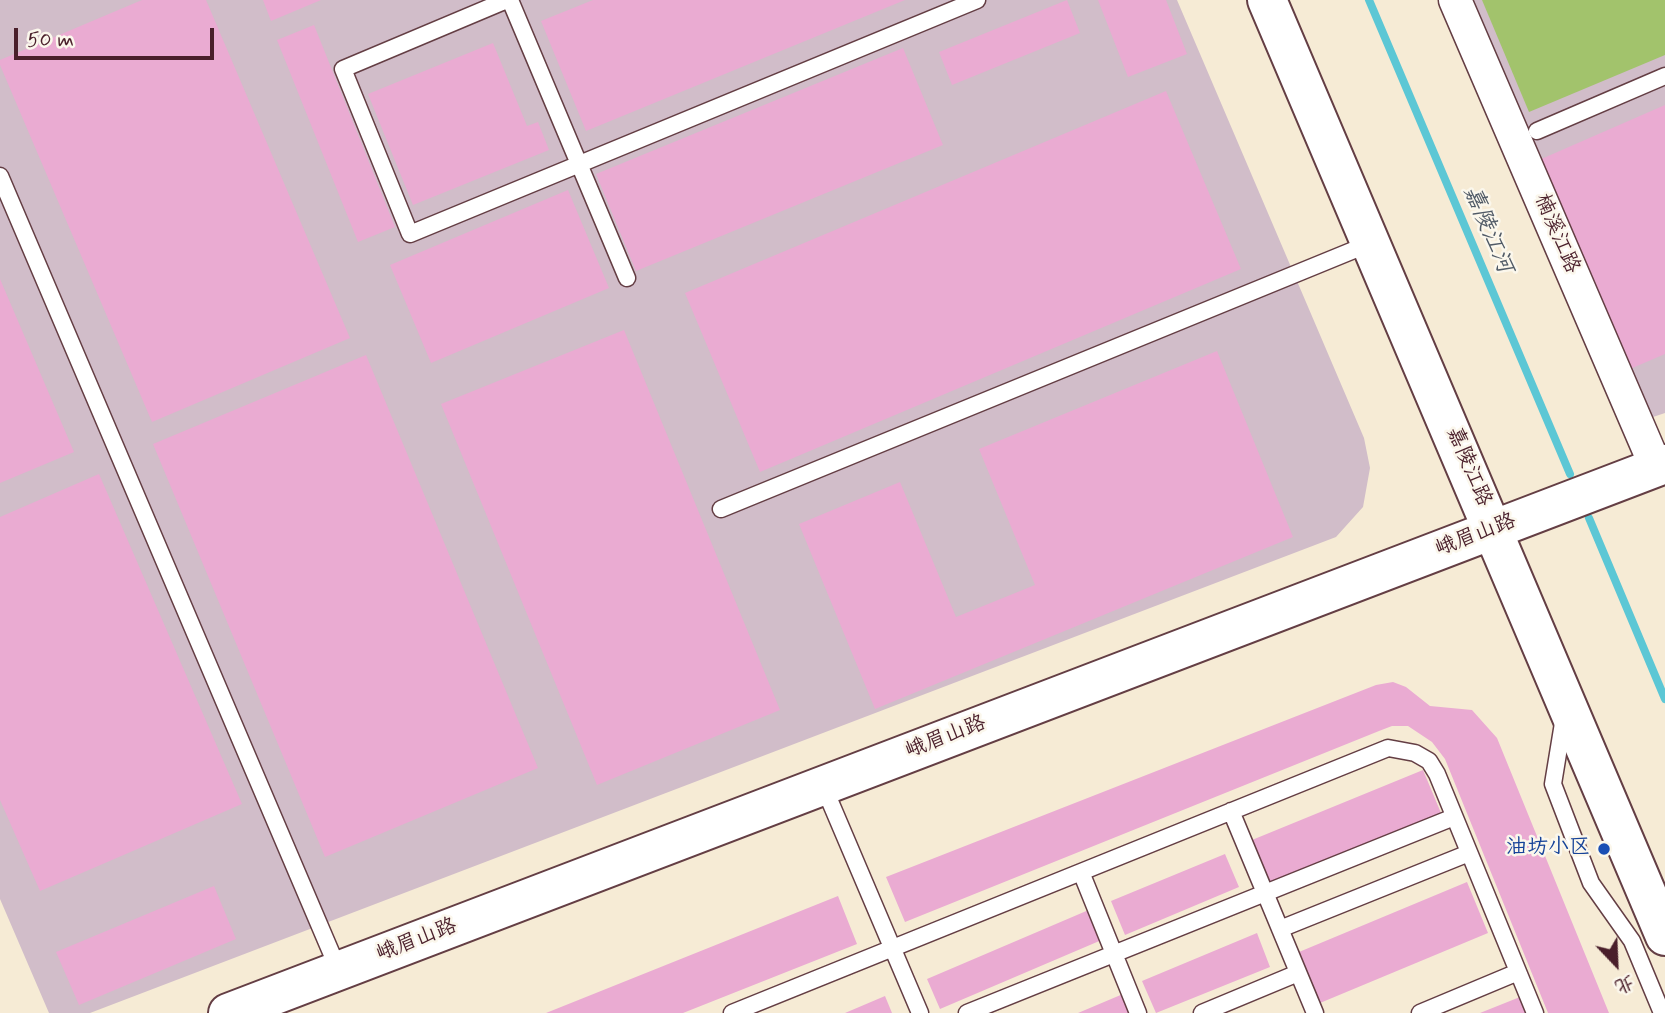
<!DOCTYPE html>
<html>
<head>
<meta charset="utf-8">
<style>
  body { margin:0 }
  #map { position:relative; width:1665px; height:1013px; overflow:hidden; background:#f6ebd5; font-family:Mynerve,"LXGW WenKai TC",sans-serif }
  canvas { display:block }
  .north { position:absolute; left:1581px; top:929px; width:70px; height:70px; -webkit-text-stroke:5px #fbf7ec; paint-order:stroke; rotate:157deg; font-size:19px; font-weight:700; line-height:28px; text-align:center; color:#4a1f2b }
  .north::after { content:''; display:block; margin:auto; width:24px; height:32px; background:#4a1f2b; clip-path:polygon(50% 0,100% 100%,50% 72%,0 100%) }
  .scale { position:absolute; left:14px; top:28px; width:200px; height:32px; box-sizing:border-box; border:4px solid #4a1f2b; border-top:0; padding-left:9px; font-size:21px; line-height:24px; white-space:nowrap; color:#4a1f2b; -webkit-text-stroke:5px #fbf7ec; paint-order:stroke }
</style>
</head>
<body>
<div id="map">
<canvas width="1665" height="1013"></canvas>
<div class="north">北</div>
<div class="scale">50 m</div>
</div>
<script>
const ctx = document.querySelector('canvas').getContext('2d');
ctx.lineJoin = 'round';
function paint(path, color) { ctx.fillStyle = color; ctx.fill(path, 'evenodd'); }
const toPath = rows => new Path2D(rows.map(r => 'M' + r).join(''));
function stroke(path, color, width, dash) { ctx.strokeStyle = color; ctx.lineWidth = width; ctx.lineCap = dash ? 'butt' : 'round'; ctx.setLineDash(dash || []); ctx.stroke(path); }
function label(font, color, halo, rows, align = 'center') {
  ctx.font = font + ' Mynerve,"LXGW WenKai TC",sans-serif'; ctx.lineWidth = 5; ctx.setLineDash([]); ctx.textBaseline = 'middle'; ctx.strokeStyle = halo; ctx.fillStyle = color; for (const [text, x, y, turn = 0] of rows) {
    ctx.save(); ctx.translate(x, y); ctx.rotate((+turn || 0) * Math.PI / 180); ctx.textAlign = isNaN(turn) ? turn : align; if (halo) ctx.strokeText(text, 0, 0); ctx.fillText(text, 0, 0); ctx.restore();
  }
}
const industrial = toPath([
  [0,0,1177,0,1364,438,1370,468,1363,507,1336,537,90,1013,49,1013,0,899],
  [1472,0,1665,0,1665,413,1650,418]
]);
const green = toPath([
  [1482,0,1665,0,1665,55,1529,112]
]);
const stream = toPath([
  [1369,0,1570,474],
  [1589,518,1665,699]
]);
const building = toPath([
  [142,0,206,0,350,338,152,422,0,65,0,60],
  [263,0,321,0,271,21],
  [593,0,905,0,586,131,541,21],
  [1067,0,1080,33,952,85,939,52],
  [1098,0,1166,0,1187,54,1128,77],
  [314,25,395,227,358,242,277,40],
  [493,43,527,126,538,122,549,150,413,205,368,94],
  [903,48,943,145,636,271,596,174],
  [1166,91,1241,269,760,472,685,293],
  [1665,105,1665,354,1630,369,1539,160],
  [568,190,609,288,431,363,390,265],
  [0,279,74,452,0,483],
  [624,330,780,710,597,785,441,404],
  [1217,351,1293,537,875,709,799,524,900,482,956,617,1035,585,979,449],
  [366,355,538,768,325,857,153,444],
  [99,474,242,804,40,891,0,800,0,517],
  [1393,682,1406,687,1430,706,1472,710,1497,738,1609,1013,1548,1013,1445,759,1432,742,1408,726,1392,726,1379,731,905,922,886,877,1376,685],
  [1423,770,1441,813,1270,884,1252,840],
  [1225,854,1239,887,1125,935,1111,901],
  [1467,882,1488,933,1320,1003,1299,952],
  [214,886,236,939,79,1005,56,952],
  [838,896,857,944,683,1013,546,1013],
  [1091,909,1104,939,940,1009,927,979],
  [1257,933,1270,967,1156,1013,1142,981],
  [1123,994,1131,1013,1078,1013],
  [885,996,892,1013,845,1013],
  [1520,997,1527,1013,1480,1013]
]);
const service = toPath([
  [507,0,343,69,410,234,977,0],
  [510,0,627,278],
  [1537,131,1665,76],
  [0,176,339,971],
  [721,509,1371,243],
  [1564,717,1553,784,1591,883,1632,941,1662,1013],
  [823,785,920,1013],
  [1231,811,1315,1013],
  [1081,872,1138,1013],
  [1280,929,1469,853],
  [732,1013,1388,748,1415,753,1429,761,1437,774,1535,1013],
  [967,1013,1454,817],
  [1202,1013,1298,973],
  [1420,1013,1518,972]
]);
const minor = toPath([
  [1455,0,1656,467]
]);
const tertiary = toPath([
  [1267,0,1665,936],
  [228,1013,1665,464]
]);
const markers = [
  [1604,849,7,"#1a4fb4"]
];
const streetNames = [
  ["楠溪江路",1556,234,67],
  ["嘉陵江路",1468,467,67],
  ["峨眉山路",1476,536,-21],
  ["峨眉山路",946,738,-21],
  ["峨眉山路",417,941,-21]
];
const transitNames = [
  ["油坊小区",1590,849]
];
const waterNames = [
  ["嘉陵江河",1487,230,67]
];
paint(industrial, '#d1bdc9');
paint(green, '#a2c36c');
stroke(stream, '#5cc7d5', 8);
paint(building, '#eaabd2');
stroke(service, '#643e44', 19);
stroke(minor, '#643e44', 35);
stroke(tertiary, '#643e44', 42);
stroke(service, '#fff', 16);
stroke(minor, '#fff', 32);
stroke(tertiary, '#fff', 38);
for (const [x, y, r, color] of markers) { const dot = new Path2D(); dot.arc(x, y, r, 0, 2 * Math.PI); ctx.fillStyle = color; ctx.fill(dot); stroke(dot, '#fbf7ec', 2.5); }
label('21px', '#4a1f2b', '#fbf7ec', streetNames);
label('21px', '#164399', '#fbf7ec', transitNames, 'right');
label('italic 23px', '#505a66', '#fbf7ec', waterNames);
</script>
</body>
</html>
